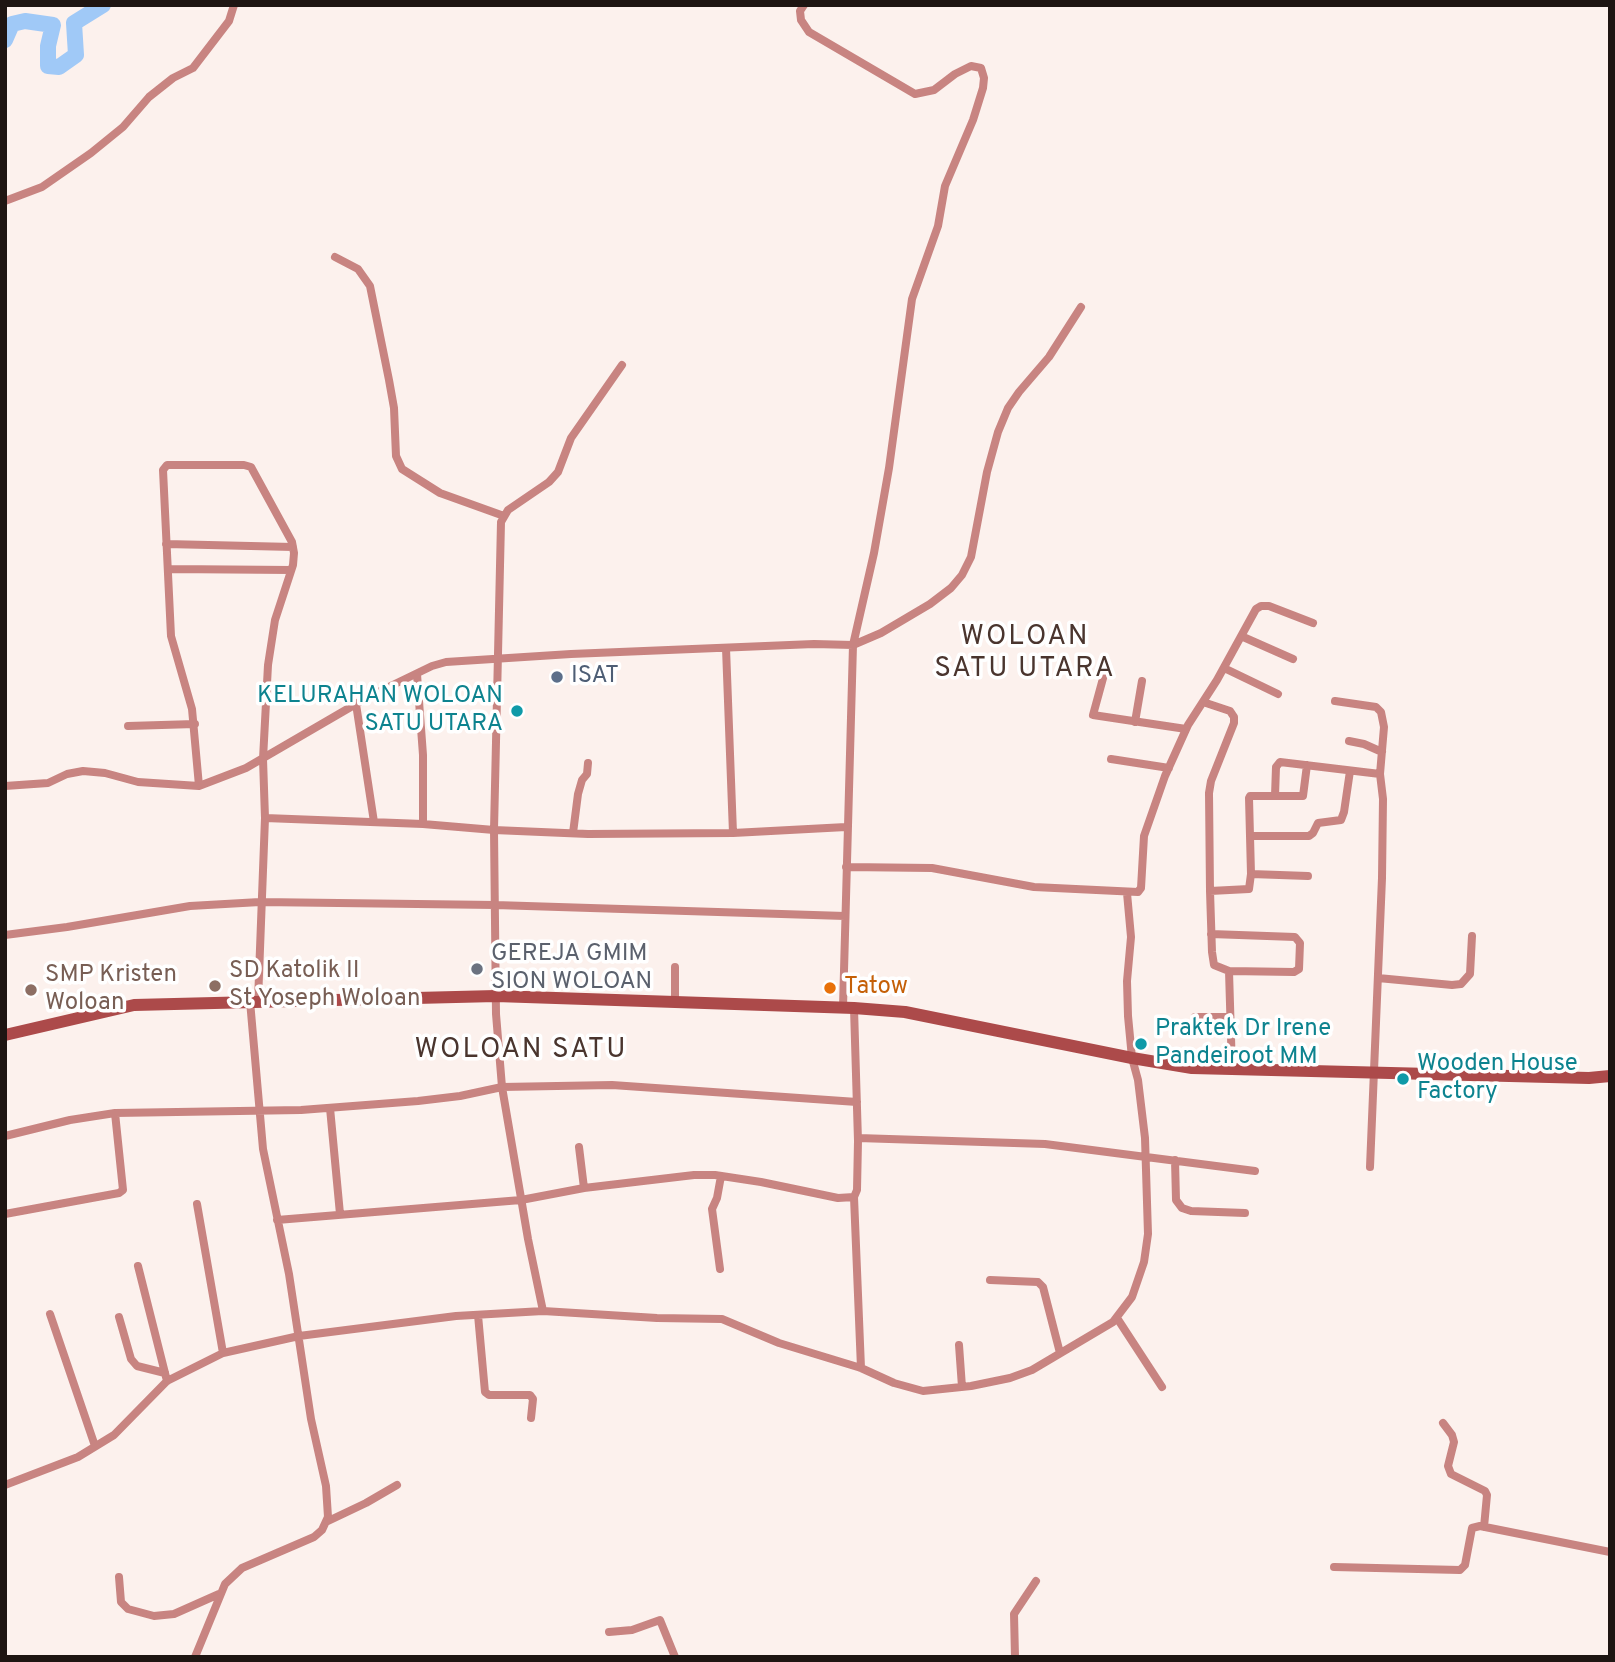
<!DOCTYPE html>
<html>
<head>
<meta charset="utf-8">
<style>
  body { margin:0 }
  #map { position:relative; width:1615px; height:1662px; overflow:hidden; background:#fcf1ed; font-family:Overpass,sans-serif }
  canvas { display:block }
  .frame { position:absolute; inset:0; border:7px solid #1e1512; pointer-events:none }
</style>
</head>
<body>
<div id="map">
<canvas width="1615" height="1662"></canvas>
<div class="frame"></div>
</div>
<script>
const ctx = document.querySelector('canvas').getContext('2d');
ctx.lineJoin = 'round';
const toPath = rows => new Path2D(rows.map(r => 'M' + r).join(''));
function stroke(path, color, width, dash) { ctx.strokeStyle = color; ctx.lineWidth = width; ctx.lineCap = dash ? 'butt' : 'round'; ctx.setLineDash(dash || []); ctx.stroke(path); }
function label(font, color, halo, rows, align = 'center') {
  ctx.font = font + ' Overpass,sans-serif'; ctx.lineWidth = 7; ctx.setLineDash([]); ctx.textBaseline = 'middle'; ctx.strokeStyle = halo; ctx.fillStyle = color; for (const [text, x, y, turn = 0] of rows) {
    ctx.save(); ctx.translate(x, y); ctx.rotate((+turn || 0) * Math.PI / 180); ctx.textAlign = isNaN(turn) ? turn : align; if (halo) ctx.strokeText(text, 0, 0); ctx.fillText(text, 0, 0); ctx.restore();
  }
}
const river = toPath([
  [5,40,12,24,25,21,53,25,48,46,48,66,59,67,76,55,74,23,103,5]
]);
const minor = toPath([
  [804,5,800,11,801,20,809,32,915,94,934,90,955,74,971,66,981,68,984,78,983,88,973,120,945,186,938,226,912,299,889,468,874,553,853,645,843,1007],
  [5,201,42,187,91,153,123,127,149,97,173,78,193,68,229,21,234,5],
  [335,257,358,269,370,286,389,380,394,408,396,456,402,469,440,493,504,516],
  [166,544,293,547],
  [168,569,291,570],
  [1241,636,1293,659],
  [726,648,733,833],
  [1224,668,1278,694],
  [1105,671,1093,715,1186,729],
  [417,674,423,755,423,824],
  [1203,702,1230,711,1234,717,1234,723,1211,781,1209,793,1210,891,1212,952,1214,965,1229,971,1294,972,1299,969,1300,943,1295,937,1211,934],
  [356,704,374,822],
  [1135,722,1142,681],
  [128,726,195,724],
  [1349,741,1364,744,1382,752],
  [1111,759,1169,768],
  [5,786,48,783,67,774,83,771,105,773,138,782,199,786,246,768,368,697,432,666,446,662,571,654,814,644,853,645,881,633,930,604,951,588,962,575,971,557,987,472,998,432,1008,408,1019,392,1049,357,1081,307],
  [199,786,192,709,171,636,163,470,167,465,244,465,251,467,292,542,294,553,293,565,275,620,268,665,263,759,265,818,258,1001],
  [1275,796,1276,767,1280,762,1380,774,1384,727,1381,712,1376,707,1335,701],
  [265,818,423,824,494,830,588,834,733,833,846,827],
  [573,833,578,794,582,780,587,774,588,763],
  [1251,836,1309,836,1313,833,1318,823,1341,820,1344,812,1350,771],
  [846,867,932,868,1034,887,1138,892,1141,888,1144,836,1165,776,1188,725,1217,680,1256,609,1261,606,1269,606,1313,623],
  [1251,874,1308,876],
  [1210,891,1249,889,1251,874,1249,798,1250,796,1303,796,1307,765],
  [5,935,67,927,190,906,260,902,495,905,845,916],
  [675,967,675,1002],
  [1229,971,1232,1070],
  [1378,978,1452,985,1461,984,1470,974,1472,936],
  [1195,1017,1230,1017],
  [330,1108,340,1214],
  [5,1136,70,1120,115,1113,301,1110,418,1101,460,1096,502,1087,612,1085,857,1102],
  [858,1138,1045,1144,1255,1171],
  [579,1147,584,1188],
  [1175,1160,1176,1200,1182,1208,1191,1211,1245,1213],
  [1370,1167,1382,878,1383,799,1380,774],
  [854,1197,861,1368],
  [197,1204,223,1353],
  [5,1214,119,1193,123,1190,115,1113],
  [277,1220,521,1200,584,1188,694,1175,715,1175,761,1182,838,1198,854,1197,857,1190,858,1141,854,1008],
  [138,1266,167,1381],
  [720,1269,712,1209,717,1198,721,1176],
  [990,1280,1038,1282,1043,1287,1060,1353],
  [543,1311,528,1239,502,1087,496,1014,494,830,501,522,508,510,549,482,558,472,571,438,622,365],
  [50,1314,95,1446],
  [478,1315,485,1392,489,1395,530,1395,533,1399,531,1418],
  [119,1317,131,1359,137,1366,165,1373],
  [1117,1318,1162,1387],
  [959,1345,962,1387],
  [1443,1423,1452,1435,1454,1442,1448,1466,1451,1474,1485,1491,1487,1495,1484,1527],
  [5,1485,78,1457,114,1435,167,1381,223,1353,299,1336,456,1316,543,1311,657,1318,722,1319,779,1343,861,1368,894,1383,923,1391,971,1386,1010,1378,1032,1370,1113,1322,1132,1297,1144,1262,1148,1234,1145,1138,1138,1080,1132,1058,1128,1016,1127,981,1131,937,1127,893],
  [326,1522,366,1503,397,1485],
  [1334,1567,1460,1570,1465,1565,1472,1528,1480,1526,1610,1552],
  [119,1577,121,1602,128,1609,154,1616,174,1614,219,1594],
  [609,1632,632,1630,660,1620,675,1657],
  [195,1657,225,1584,242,1568,314,1537,322,1530,328,1517,326,1486,311,1419,289,1274,263,1149,250,1001],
  [1015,1657,1014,1614,1036,1581]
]);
const secondary = toPath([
  [5,1035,134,1005,496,996,854,1008,905,1012,1132,1058,1192,1068,1589,1078,1610,1076]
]);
const markers = [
  [557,677,7,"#5c6f8a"],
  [517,711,7,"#0f9aa8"],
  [477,969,7,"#6b7280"],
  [215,986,7,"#8d6e63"],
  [830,988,7,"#e8710a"],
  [31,990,7,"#8d6e63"],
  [1141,1044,7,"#0f9aa8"],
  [1403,1079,7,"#0f9aa8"]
];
const serviceNames = [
  ["ISAT",571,677]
];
const cultureNames = [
  ["KELURAHAN WOLOAN",503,697,"right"],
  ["SATU UTARA",503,725,"right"],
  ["Praktek Dr Irene",1155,1030],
  ["Pandeiroot MM",1155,1058],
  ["Wooden House",1417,1065],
  ["Factory",1417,1093]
];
const worshipNames = [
  ["GEREJA GMIM",491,955],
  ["SION WOLOAN",491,983]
];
const educationNames = [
  ["SD Katolik II",229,972],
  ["St Yoseph Woloan",229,1000],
  ["SMP Kristen",45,976],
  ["Woloan",45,1004]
];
const foodNames = [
  ["Tatow",844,988]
];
const quarterNames = [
  ["WOLOAN",1025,638],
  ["SATU UTARA",1025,670],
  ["WOLOAN SATU",521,1051]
];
stroke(river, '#a0c9f7', 16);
stroke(minor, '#c88481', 8);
stroke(secondary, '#ac4a4a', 12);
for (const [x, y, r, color] of markers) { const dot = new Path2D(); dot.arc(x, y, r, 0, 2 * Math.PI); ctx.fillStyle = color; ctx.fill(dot); stroke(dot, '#fff', 2.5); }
label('24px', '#4e5e75', '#fff', serviceNames, 'left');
label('24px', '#0d838f', '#fff', cultureNames, 'left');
label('24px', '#5b616d', '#fff', worshipNames, 'left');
label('24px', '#785e54', '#fff', educationNames, 'left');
label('24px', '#c56008', '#fff', foodNames, 'left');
ctx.letterSpacing = '2px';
label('28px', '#4a352e', '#fff', quarterNames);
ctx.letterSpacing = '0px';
</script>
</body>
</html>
